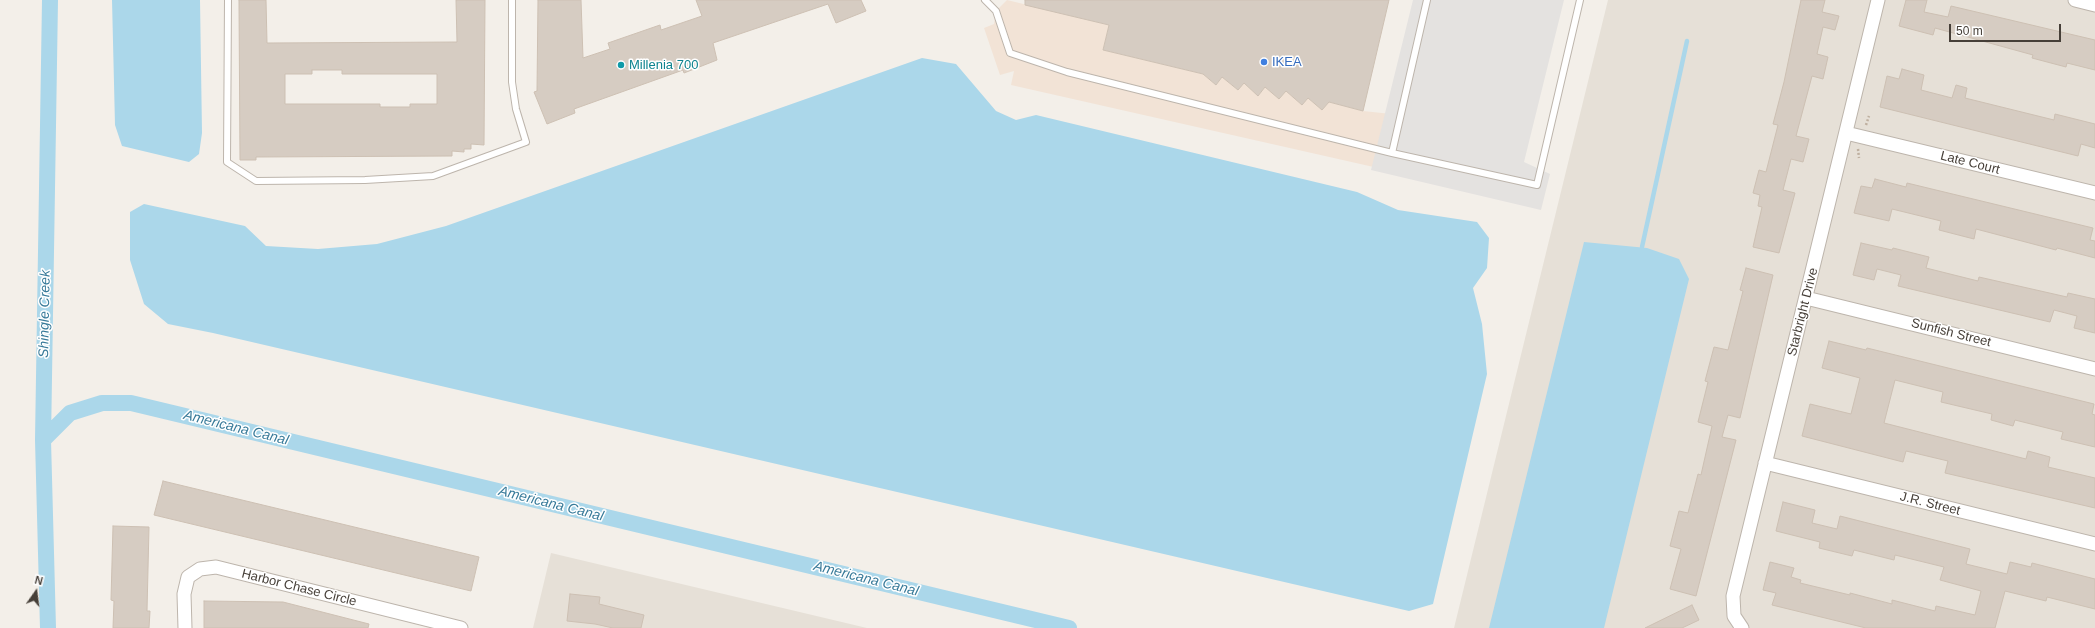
<!DOCTYPE html>
<html>
<head>
<meta charset="utf-8">
<style>
  body { margin:0 }
  #map { position:relative; width:2095px; height:628px; overflow:hidden; background:#f3efe9; font-family:Helvetica,sans-serif }
  canvas { display:block }
  .north { position:absolute; left:16px; top:572px; width:40px; height:40px; -webkit-text-stroke:3px #fff; paint-order:stroke; rotate:14deg; font-size:11px; font-weight:700; line-height:16px; text-align:center; color:#463f38 }
  .north::after { content:''; display:block; margin:auto; width:14px; height:18px; background:#463f38; clip-path:polygon(50% 0,100% 100%,50% 72%,0 100%) }
  .scale { position:absolute; left:1949px; top:24px; width:112px; height:18px; box-sizing:border-box; border:2px solid #463f38; border-top:0; padding-left:5px; font-size:12px; line-height:14px; white-space:nowrap; color:#463f38; -webkit-text-stroke:3px #fff; paint-order:stroke }
</style>
</head>
<body>
<div id="map">
<canvas width="2095" height="628"></canvas>
<div class="north">N</div>
<div class="scale">50 m</div>
</div>
<script>
const ctx = document.querySelector('canvas').getContext('2d');
ctx.lineJoin = 'round';
function paint(path, color) { ctx.fillStyle = color; ctx.fill(path, 'evenodd'); }
const toPath = rows => new Path2D(rows.map(r => 'M' + r).join(''));
function stroke(path, color, width, dash) { ctx.strokeStyle = color; ctx.lineWidth = width; ctx.lineCap = dash ? 'butt' : 'round'; ctx.setLineDash(dash || []); ctx.stroke(path); }
function label(font, color, halo, rows, align = 'center') {
  ctx.font = font + ' Helvetica,sans-serif'; ctx.lineWidth = 3; ctx.setLineDash([]); ctx.textBaseline = 'middle'; ctx.strokeStyle = halo; ctx.fillStyle = color; for (const [text, x, y, turn = 0] of rows) {
    ctx.save(); ctx.translate(x, y); ctx.rotate((+turn || 0) * Math.PI / 180); ctx.textAlign = isNaN(turn) ? turn : align; if (halo) ctx.strokeText(text, 0, 0); ctx.fillText(text, 0, 0); ctx.restore();
  }
}
const residential = toPath([
  [1608,0,2095,0,2095,628,1454,628],
  [551,553,867,628,533,628]
]);
const commercial = toPath([
  [1007,0,1109,25,1103,50,1203,74,1216,85,1222,77,1238,90,1244,83,1258,96,1265,87,1279,99,1286,91,1302,105,1308,98,1322,110,1329,102,1363,111,1401,115,1378,168,1011,85,1014,71,1000,75,984,28,994,24,996,11]
]);
const parking = toPath([
  [1413,0,1564,0,1524,162,1550,174,1541,210,1371,170]
]);
const water = toPath([
  [112,0,200,0,202,133,199,154,189,162,122,146,115,125],
  [922,58,956,64,996,111,1016,120,1036,115,1357,192,1398,210,1477,222,1489,238,1487,268,1473,288,1482,324,1487,374,1433,604,1409,611,213,333,168,324,144,304,130,260,130,212,144,204,245,226,266,246,318,249,377,244,446,226],
  [1584,242,1647,248,1679,259,1689,279,1604,628,1489,628]
]);
const stream = toPath([
  [1642,247,1687,41]
]);
const canal = toPath([
  [43,440,70,413,102,403,131,403,1069,628],
  [48,628,43,440,50,0]
]);
const building = toPath([
  [239,0,266,0,267,43,457,42,456,0,485,0,484,145,471,144,471,149,464,149,464,152,452,151,452,156,256,157,256,160,240,160,239,0],
  [312,70,342,70,342,74,437,74,437,104,410,104,410,107,380,107,380,104,285,104,285,74,312,74,312,70],
  [538,0,581,0,583,58,610,49,608,43,660,25,661,30,702,16,696,0,861,0,866,11,836,23,828,4,713,43,717,60,684,73,683,70,574,109,575,113,547,124,534,92,537,91,538,0],
  [1025,0,1389,0,1363,111,1329,102,1322,110,1308,98,1302,105,1286,91,1279,99,1265,87,1258,96,1244,83,1238,90,1222,77,1216,85,1203,74,1103,50,1109,25,1025,5,1025,0],
  [1801,0,1825,0,1822,12,1839,16,1835,30,1823,27,1817,54,1828,57,1823,79,1812,76,1796,136,1809,139,1803,162,1791,159,1783,190,1795,193,1779,253,1753,247,1762,207,1758,206,1760,195,1753,193,1759,170,1766,172,1778,125,1773,124,1784,82,1801,0],
  [1906,0,1927,0,1924,12,1948,17,1951,6,2095,40,2095,70,2067,63,2066,67,2032,58,2033,55,1935,28,1933,35,1899,26,1906,0],
  [1902,69,1924,75,1921,90,1952,98,1956,85,1967,88,1965,98,2054,120,2055,114,2095,124,2095,148,2081,144,2078,156,1880,107,1887,76,1899,79,1902,69],
  [1875,179,1906,187,1907,183,2093,228,2090,240,2095,241,2095,258,2057,248,2056,250,1976,229,1974,239,1939,230,1941,221,1892,209,1889,221,1854,213,1861,186,1872,188,1875,179],
  [1861,243,1892,250,1893,248,1929,257,1926,268,1978,281,1979,277,2067,297,2068,293,2095,299,2095,333,2074,328,2077,316,2054,310,2050,322,1898,286,1901,275,1877,269,1874,280,1853,275,1861,243],
  [1746,268,1773,275,1740,418,1728,415,1722,437,1736,440,1696,596,1670,589,1681,549,1670,546,1679,511,1688,513,1698,474,1701,475,1712,426,1698,422,1708,382,1705,381,1714,347,1728,350,1743,291,1740,290,1746,268],
  [1829,341,1866,350,1867,348,2094,404,2092,414,2095,415,2095,447,2061,439,2063,432,2015,420,2013,426,1991,420,1992,414,1941,402,1943,392,1895,380,1884,423,2026,459,2028,451,2050,457,2048,467,2095,478,2095,508,1945,473,1948,461,1906,451,1903,462,1802,436,1810,404,1851,414,1860,378,1822,368,1829,341],
  [163,481,479,557,471,591,154,515,163,481],
  [1783,502,1815,510,1812,523,1837,529,1840,516,1970,549,1966,564,2007,574,2010,562,2031,567,2032,563,2095,579,2095,609,2047,597,2046,601,2005,591,1995,628,1866,628,1772,605,1776,593,1763,590,1770,562,1794,568,1791,577,1801,580,1800,583,1850,595,1850,593,1892,604,1892,600,1935,611,1936,606,1975,615,1981,591,1940,580,1944,567,1895,555,1894,560,1854,550,1852,556,1819,548,1820,542,1776,531,1783,502],
  [113,526,149,527,147,611,150,611,149,628,113,628,114,601,111,600,113,526],
  [570,594,600,597,599,604,644,615,641,628,613,628,595,624,567,621,570,594],
  [204,601,283,602,369,624,368,628,204,628,204,601],
  [1692,605,1699,620,1682,628,1645,628,1692,605]
]);
const path = toPath([
  [1866,125,1869,116],
  [1858,149,1859,158]
]);
const lane = toPath([
  [228,0,227,162,256,181,365,180,433,176,526,142,516,109,512,82,512,0],
  [985,0,996,11,1010,53,1067,72,1392,153,1537,185,1580,0],
  [1392,153,1427,0]
]);
const street = toPath([
  [2075,0,2095,5],
  [1846,133,2095,193],
  [1806,298,2095,369],
  [1765,463,2095,544],
  [185,628,184,594,188,577,200,569,216,567,461,628],
  [1742,628,1734,616,1733,596,1878,0]
]);
const markers = [
  [1264,62,4,"#3f7fe0"],
  [621,65,4,"#0f9aa8"]
];
const shopNames = [
  ["IKEA",1272,62]
];
const cultureNames = [
  ["Millenia 700",629,65]
];
const streetNames = [
  ["Late Court",1970,163,14],
  ["Starbright Drive",1803,312,-76],
  ["Sunfish Street",1951,333,14],
  ["J.R. Street",1930,504,14],
  ["Harbor Chase Circle",299,588,14]
];
const waterNames = [
  ["Shingle Creek",45,314,-89],
  ["Americana Canal",236,428,14],
  ["Americana Canal",551,504,14],
  ["Americana Canal",866,579,14]
];
paint(residential, '#e6e0d7');
paint(commercial, '#f2e3d6');
paint(parking, '#e4e2e0');
paint(water, '#abd7ea');
stroke(stream, '#abd7ea', 4.5);
stroke(canal, '#abd7ea', 16);
paint(building, '#d6ccc2');
stroke(building, '#cdc0b3', 1);
stroke(lane, '#bdb5ac', 8);
stroke(street, '#bdb5ac', 15);
stroke(path, '#beaf9f', 2.5, [2, 2]);
stroke(lane, '#fff', 6);
stroke(street, '#fff', 13);
for (const [x, y, r, color] of markers) { const dot = new Path2D(); dot.arc(x, y, r, 0, 2 * Math.PI); ctx.fillStyle = color; ctx.fill(dot); stroke(dot, '#fff', 1.5); }
label('13px', '#366cbe', '#fff', shopNames, 'left');
label('13px', '#0d838f', '#fff', cultureNames, 'left');
label('13px', '#463f38', '#fff', streetNames);
label('italic 14px', '#377a99', '#fff', waterNames);
</script>
</body>
</html>
